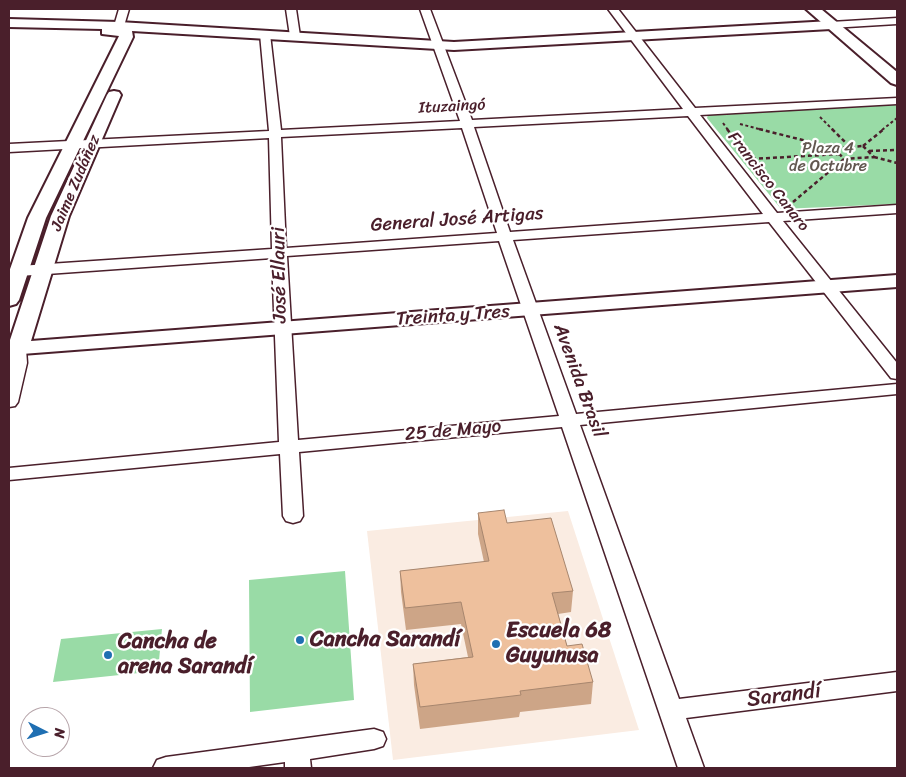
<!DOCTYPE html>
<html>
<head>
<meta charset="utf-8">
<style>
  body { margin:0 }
  #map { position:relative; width:906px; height:777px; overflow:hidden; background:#fff; font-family:Sriracha,sans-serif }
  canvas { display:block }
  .frame { position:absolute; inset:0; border:10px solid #4a1f2b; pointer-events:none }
  .north { position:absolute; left:20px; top:707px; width:50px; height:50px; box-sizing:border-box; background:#fff; border:1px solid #b7a5aa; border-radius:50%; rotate:95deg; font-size:14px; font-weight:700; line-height:20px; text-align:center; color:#4a1f2b }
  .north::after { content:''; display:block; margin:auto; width:18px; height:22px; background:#1f6fb2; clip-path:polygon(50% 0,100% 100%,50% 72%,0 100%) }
</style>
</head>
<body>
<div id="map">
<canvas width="906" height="777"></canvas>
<div class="frame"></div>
<div class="north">N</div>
</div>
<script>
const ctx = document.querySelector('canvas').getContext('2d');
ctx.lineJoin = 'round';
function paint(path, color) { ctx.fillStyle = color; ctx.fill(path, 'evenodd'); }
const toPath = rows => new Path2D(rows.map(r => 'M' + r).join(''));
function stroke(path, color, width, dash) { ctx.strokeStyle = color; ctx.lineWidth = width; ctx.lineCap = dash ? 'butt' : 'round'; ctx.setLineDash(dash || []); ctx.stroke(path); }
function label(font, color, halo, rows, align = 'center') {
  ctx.font = font + ' Sriracha,sans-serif'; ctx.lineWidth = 4.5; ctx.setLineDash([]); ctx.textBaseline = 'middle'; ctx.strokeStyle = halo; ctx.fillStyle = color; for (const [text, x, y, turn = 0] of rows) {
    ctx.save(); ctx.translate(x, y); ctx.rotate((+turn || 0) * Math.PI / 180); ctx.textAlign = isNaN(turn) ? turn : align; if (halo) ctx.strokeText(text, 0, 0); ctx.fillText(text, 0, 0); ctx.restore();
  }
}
const built = toPath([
  [568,511,639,730,393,760,367,531]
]);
const green = toPath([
  [897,104,897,204,781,209,707,118,708,115,712,114],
  [345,571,354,700,250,712,249,580],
  [162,629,158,671,53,682,61,639]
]);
const pathFar1 = toPath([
  [820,117,833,130],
  [723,123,728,130],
  [740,124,763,130],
  [882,130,897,118]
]);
const path = toPath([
  [727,129,785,203],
  [759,129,834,148],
  [832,129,849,146],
  [863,146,874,157,844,159,834,148,863,146],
  [863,146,884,129],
  [869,151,897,150],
  [874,157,897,163],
  [752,159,839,154],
  [793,202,844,159]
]);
const minor = toPath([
  [119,9,129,9,124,26,119,29,114,26,119,9],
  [286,9,296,9,300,36,299,38,295,39,290,36,286,9],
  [420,9,430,9,472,120,683,109,608,9,618,9,695,108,897,98,897,104,700,115,777,213,897,205,897,213,783,221,897,363,897,379,891,378,769,222,513,240,576,414,897,384,897,394,580,425,679,699,897,672,897,691,686,718,704,768,678,768,562,427,299,452,303,516,300,521,293,523,286,521,283,516,280,454,9,480,9,468,279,442,272,258,19,276,14,274,11,271,14,268,19,266,272,249,269,138,9,152,9,144,269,131,260,34,265,31,270,34,281,130,460,121,420,9],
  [688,116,763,214,510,232,474,127,688,116],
  [462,128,497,233,286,248,281,137,462,128],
  [499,241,559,416,298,440,287,256,499,241],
  [897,18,897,24,831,28,826,25,831,22,897,18],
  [18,344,24,345,26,349,27,363,18,402,15,406,9,407,10,349,12,345,18,344],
  [374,729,383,732,386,739,383,746,374,749,310,759,311,768,285,768,285,762,242,768,153,768,157,760,166,757,374,729]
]);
const tertiary = toPath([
  [9,19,119,22,454,42,831,21,837,25,831,29,454,50,132,31,133,37,46,218,19,300,16,304,9,306,9,272,28,218,119,36,102,34,102,29,9,27,9,19],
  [114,91,119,92,121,95,69,216,31,341,897,275,897,287,9,355,9,343,51,216,107,95,109,92,114,91]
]);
const secondary = toPath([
  [806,9,821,9,897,72,897,85,891,83,806,9]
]);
const wall = toPath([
  [478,513,507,523,573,591,571,612,558,614,567,646,593,682,591,704,520,712,519,717,420,729,414,685,413,664,468,657,461,624,406,630,401,592,400,571,484,562,478,534]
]);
const building = toPath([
  [504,510,507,523,551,518,573,591,552,593,567,646,582,644,593,682,520,691,521,695,420,707,413,664,473,657,461,602,405,608,400,571,489,561,478,513,504,510]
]);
const markers = [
  [300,640,5,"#1f6fb2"],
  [496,644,5,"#1f6fb2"],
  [108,655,5,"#1f6fb2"]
];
const farStreetnames = [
  ["Ituzaingó",452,107,-3],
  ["Francisco Canaro",768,182,52],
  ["Jaime Zudáñez",76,183,-67]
];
const farParknames = [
  ["Plaza 4",828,149],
  ["de Octubre",828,167]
];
const streetNames = [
  ["General José Artigas",457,220,-4],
  ["José Ellauri",280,275,-91],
  ["Treinta y Tres",453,316,-4],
  ["Avenida Brasil",579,381,70],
  ["25 de Mayo",453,431,-5]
];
const nearPoinames = [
  ["Escuela 68",506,631],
  ["Guyunusa",506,656],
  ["Cancha Sarandí",310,640],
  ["Cancha de",118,642],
  ["arena Sarandí",118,667]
];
const nearStreetnames = [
  ["Sarandí",784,696,-7]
];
paint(built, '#faece2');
paint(green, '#99dba6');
stroke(minor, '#4a1f2b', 3);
stroke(tertiary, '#4a1f2b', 4);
stroke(secondary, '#4a1f2b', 4);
stroke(pathFar1, '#4a1f2b', 2, [3, 2.5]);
stroke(path, '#4a1f2b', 2.5, [4, 3]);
paint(minor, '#fff');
paint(tertiary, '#fff');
paint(secondary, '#fff');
paint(wall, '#cda587');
paint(building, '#eec09d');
stroke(building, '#a7866e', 1);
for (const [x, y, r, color] of markers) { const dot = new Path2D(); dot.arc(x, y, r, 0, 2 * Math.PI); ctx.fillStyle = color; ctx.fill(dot); stroke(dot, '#fff', 2); }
label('16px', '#4a1f2b', '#fff', farStreetnames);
label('16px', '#625750', '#fff', farParknames);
label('19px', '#4a1f2b', '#fff', streetNames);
label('bold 22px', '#4a1f2b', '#fff', nearPoinames, 'left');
label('22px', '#4a1f2b', '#fff', nearStreetnames);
</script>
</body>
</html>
